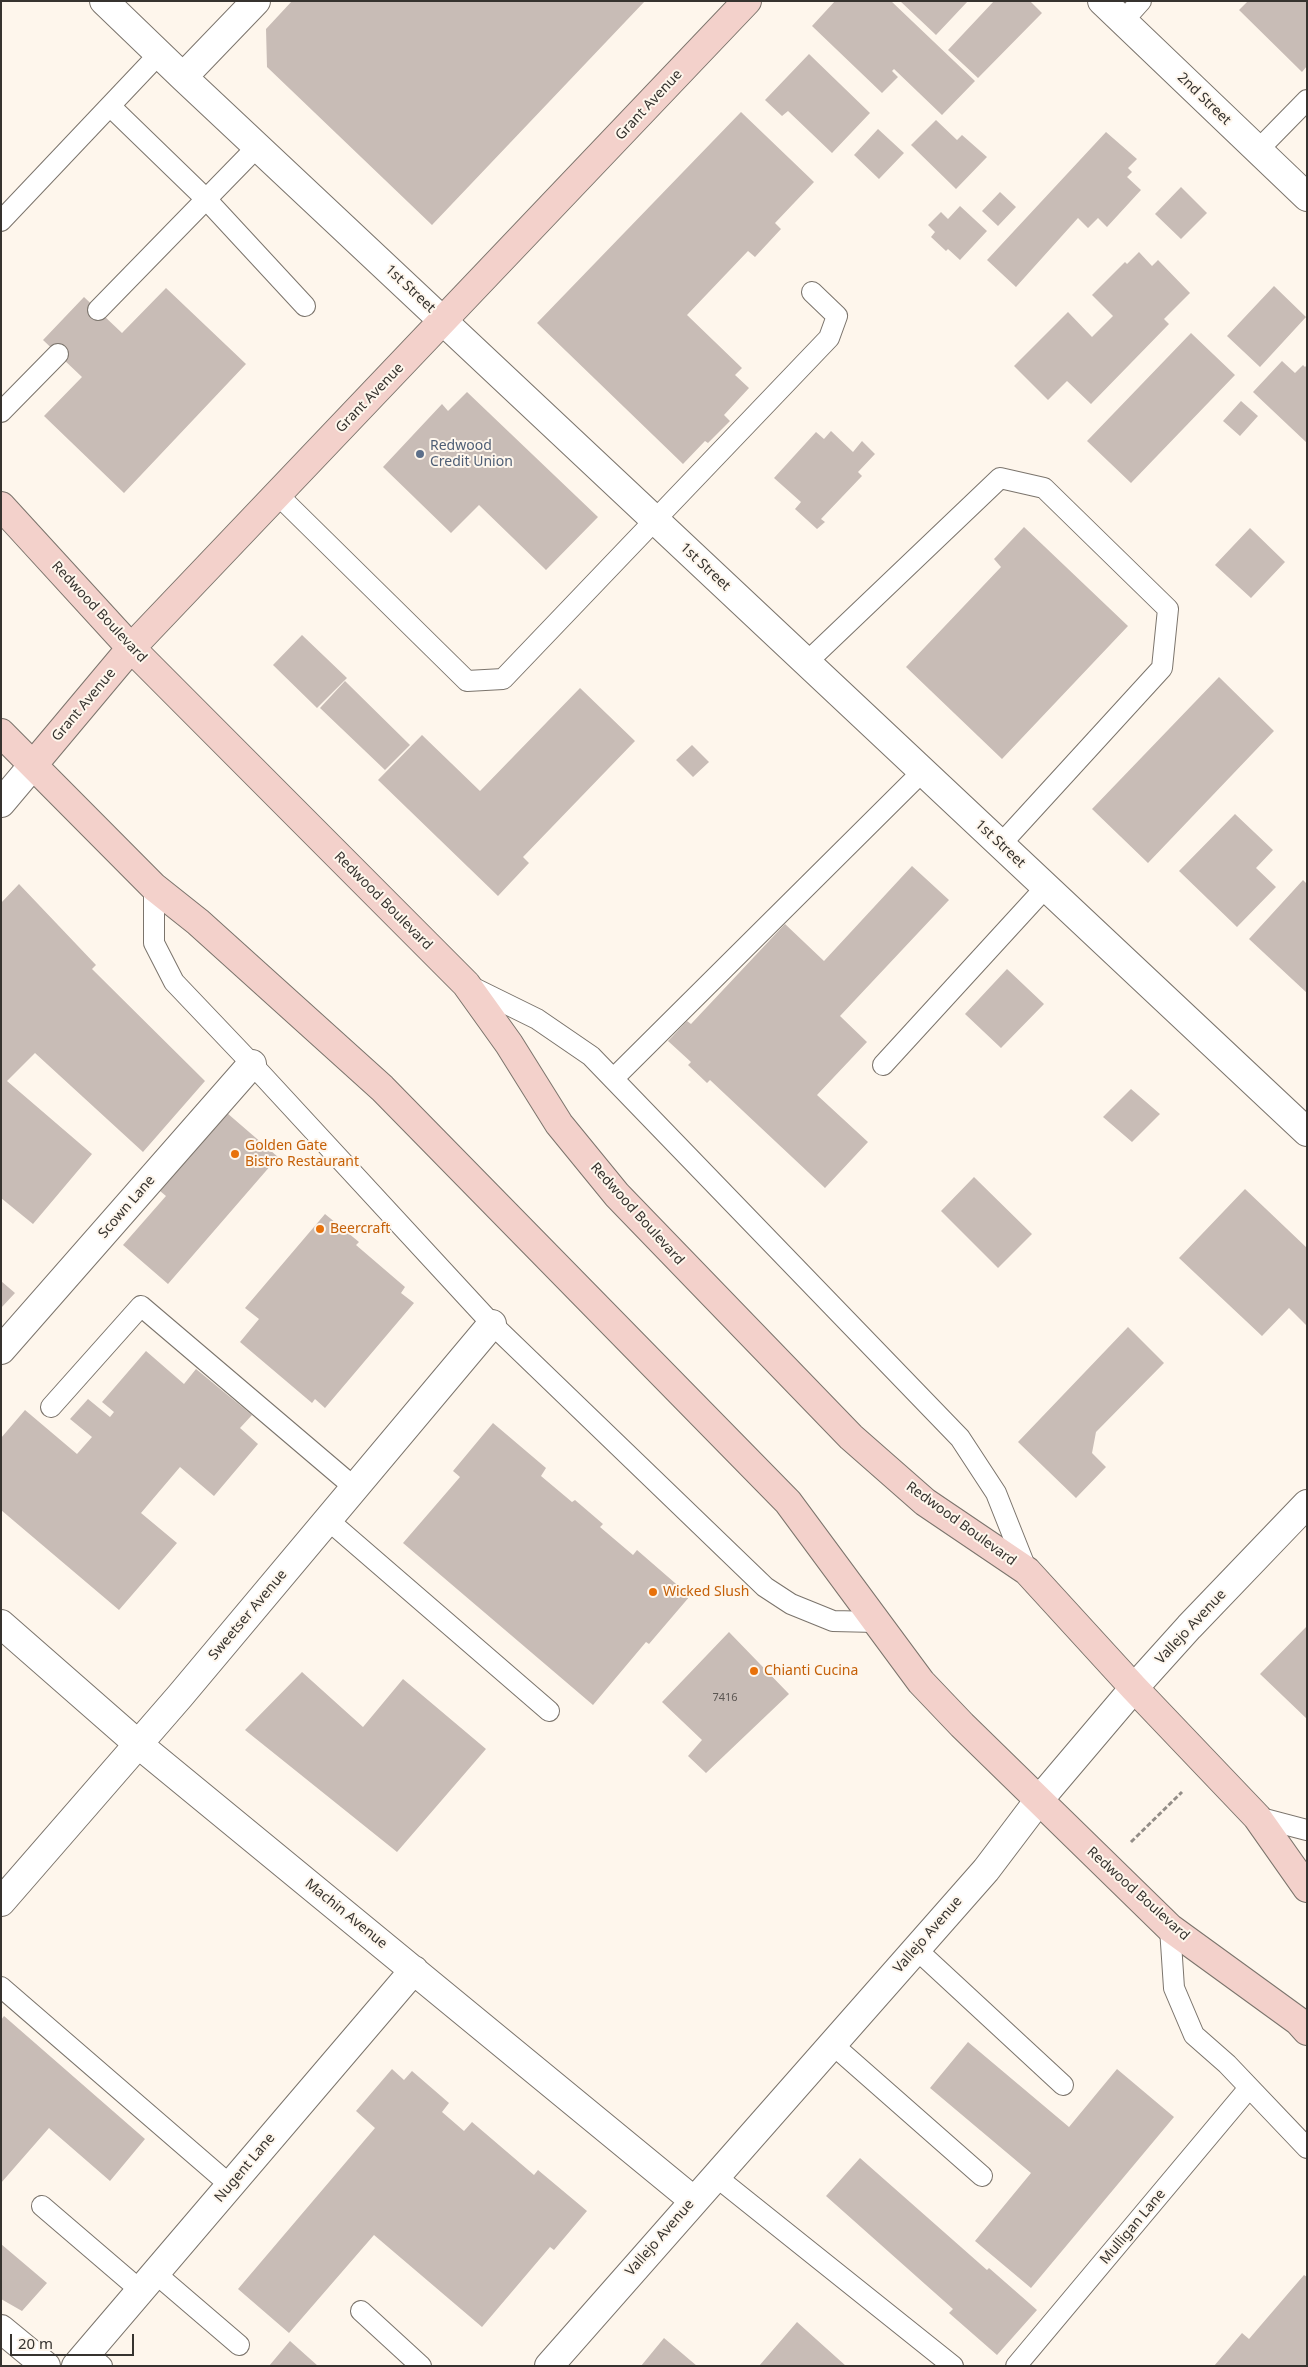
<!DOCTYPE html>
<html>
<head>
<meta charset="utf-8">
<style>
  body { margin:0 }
  #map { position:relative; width:1308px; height:2367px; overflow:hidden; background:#fef6ec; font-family:"Noto Sans",sans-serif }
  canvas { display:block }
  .frame { position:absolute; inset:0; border:2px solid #36332f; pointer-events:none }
  .scale { position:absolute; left:10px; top:2334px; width:124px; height:22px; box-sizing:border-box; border:2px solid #36332f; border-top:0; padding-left:6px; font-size:15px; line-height:18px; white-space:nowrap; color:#36332f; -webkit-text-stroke:4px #fef6ec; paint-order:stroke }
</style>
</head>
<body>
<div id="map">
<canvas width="1308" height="2367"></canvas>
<div class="frame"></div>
<div class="scale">20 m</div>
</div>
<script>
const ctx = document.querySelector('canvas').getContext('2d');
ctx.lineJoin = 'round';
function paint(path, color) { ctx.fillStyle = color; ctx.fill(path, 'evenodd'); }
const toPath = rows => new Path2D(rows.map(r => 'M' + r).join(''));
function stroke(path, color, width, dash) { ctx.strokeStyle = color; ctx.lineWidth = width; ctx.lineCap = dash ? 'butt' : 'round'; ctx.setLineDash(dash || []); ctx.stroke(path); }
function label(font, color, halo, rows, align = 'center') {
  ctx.font = font + ' "Noto Sans",sans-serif'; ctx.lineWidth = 4; ctx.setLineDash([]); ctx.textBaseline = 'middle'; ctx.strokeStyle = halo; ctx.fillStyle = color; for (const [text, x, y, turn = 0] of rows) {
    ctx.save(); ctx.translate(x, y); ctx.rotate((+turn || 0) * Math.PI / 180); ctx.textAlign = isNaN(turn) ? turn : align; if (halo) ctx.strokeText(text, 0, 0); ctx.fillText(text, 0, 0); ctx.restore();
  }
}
const building = toPath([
  [292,1,645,1,432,225,267,67,266,29],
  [835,1,891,1,975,81,942,115,894,69,892,71,898,77,882,93,812,26],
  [900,1,968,1,936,35],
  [994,1,1030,1,1042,13,978,78,948,50],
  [1248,1,1307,1,1307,66,1302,72,1239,10],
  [809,54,870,113,832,153,788,111,782,116,765,100],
  [741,112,814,182,775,223,781,229,755,257,748,251,687,315,742,368,735,375,749,388,724,415,730,421,708,443,705,441,683,464,537,323],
  [936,120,957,140,962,135,987,157,956,189,911,145],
  [878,129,904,153,879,179,854,155],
  [1106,132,1137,159,1128,168,1132,172,1127,177,1141,190,1107,227,1098,218,1088,228,1078,218,1016,287,987,260],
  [1181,187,1207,213,1181,239,1155,214],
  [1000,192,1016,207,998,226,982,211],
  [960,206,987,231,960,260,948,249,946,251,931,237,935,232,928,225,941,212,948,219],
  [1139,252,1152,266,1158,260,1190,293,1164,319,1169,324,1091,404,1067,381,1048,400,1014,366,1068,312,1092,337,1113,316,1092,295,1125,262,1127,264],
  [1274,286,1306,317,1260,367,1227,336],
  [166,288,246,364,124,493,44,416,82,377,43,340,84,297,122,333],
  [1191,333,1235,375,1131,483,1087,441],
  [1282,361,1295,373,1303,365,1305,367,1307,365,1307,443,1253,392],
  [467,392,598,517,546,570,479,505,451,533,383,467,442,404,448,411],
  [1241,401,1258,416,1240,436,1223,421],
  [831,431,853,452,862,441,875,454,858,472,862,476,821,519,825,522,817,529,795,509,801,502,774,478,816,432,824,439],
  [1024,527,1128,626,1002,759,906,667,1001,567,994,559],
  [1250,528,1285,562,1251,598,1215,565],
  [302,635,347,678,317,708,273,665],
  [1219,677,1274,731,1148,863,1092,809],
  [345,681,410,745,385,770,320,708],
  [580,688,635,741,523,857,529,863,498,896,378,780,422,735,480,791],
  [692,745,709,762,693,777,676,760],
  [1235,814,1273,850,1256,868,1276,887,1237,927,1179,871],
  [912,866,949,900,840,1016,867,1042,817,1095,868,1142,825,1188,710,1080,707,1083,688,1065,691,1062,668,1041,687,1021,691,1024,785,924,824,961],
  [1303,880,1307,884,1307,993,1249,939],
  [19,884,96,965,92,969,205,1081,143,1152,35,1053,7,1081,92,1154,33,1224,1,1198,1,903],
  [1007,969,1044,1004,1001,1048,965,1014],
  [1131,1089,1160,1114,1132,1142,1103,1117],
  [227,1113,278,1157,168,1284,123,1245,166,1196,160,1191],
  [974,1177,1032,1234,998,1268,941,1211],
  [1245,1189,1307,1248,1307,1326,1289,1308,1262,1336,1179,1258],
  [325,1214,359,1242,356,1245,405,1287,401,1293,414,1303,325,1408,315,1399,312,1403,240,1342,259,1319,245,1308],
  [1,1281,15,1293,1,1308],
  [1128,1327,1164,1363,1096,1432,1092,1453,1106,1467,1076,1498,1018,1442],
  [146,1351,184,1384,196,1369,252,1415,240,1428,258,1444,214,1496,180,1467,141,1513,177,1543,119,1610,1,1510,1,1438,25,1410,77,1454,92,1437,70,1419,88,1399,110,1417,114,1412,102,1402],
  [493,1423,546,1468,541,1476,572,1502,575,1500,603,1524,600,1527,633,1555,637,1550,690,1596,649,1644,646,1642,593,1705,403,1543,460,1477,453,1471],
  [1307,1626,1307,1719,1260,1674],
  [729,1632,789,1694,706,1773,688,1756,702,1740,662,1702],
  [302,1672,363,1727,403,1679,486,1749,397,1852,245,1730],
  [4,2016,145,2139,110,2181,49,2128,1,2183,1,2020],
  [968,2042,1069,2127,1117,2069,1174,2117,1031,2288,975,2241,1031,2173,930,2088],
  [392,2069,404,2080,412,2071,449,2103,442,2112,464,2131,472,2122,534,2175,538,2170,587,2211,554,2250,550,2247,482,2327,374,2235,289,2333,238,2289,375,2128,356,2111],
  [860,2158,987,2270,989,2268,1037,2310,997,2355,949,2313,953,2309,826,2196],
  [1,2244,47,2283,22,2311,1,2299],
  [1304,2275,1307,2277,1307,2366,1214,2366,1242,2333,1249,2339],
  [797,2322,846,2366,759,2366],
  [664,2338,697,2366,641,2366],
  [290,2341,318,2366,269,2366]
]);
const path = toPath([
  [1131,1842,1182,1792]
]);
const lane = toPath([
  [1123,21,1141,1],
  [110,106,206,199,305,306],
  [1258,150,1307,100],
  [1,221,159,54],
  [98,310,257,147],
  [1,412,58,354],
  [278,495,467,681,503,679,829,338,837,316,812,292],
  [807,662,1000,478,1044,488,1168,609,1162,668,1001,844],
  [154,887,154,943,174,982,252,1064,492,1324,765,1587,791,1604,833,1621,876,1622],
  [468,985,537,1019,591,1056,960,1438,996,1493,1027,1571],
  [883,1065,1046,887],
  [613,1079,923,771],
  [51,1407,141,1306,355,1488],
  [328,1520,549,1711],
  [1257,1817,1307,1830],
  [1170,1928,1174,1988,1194,2035,1227,2064,1307,2148],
  [916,1949,1063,2085],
  [1,1987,230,2185],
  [832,2044,982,2176],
  [714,2175,953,2366],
  [42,2206,140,2290],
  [155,2273,239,2345],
  [361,2311,421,2366],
  [87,2353,102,2366],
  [1016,2366,1249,2088]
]);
const street = toPath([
  [104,1,183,77,1307,1132],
  [1102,1,1307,197],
  [183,77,256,1],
  [1,803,33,765],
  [1,1350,252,1064],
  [1,1624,138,1744,693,2200],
  [1,1902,180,1696,492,1324],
  [1,2329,46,2366],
  [76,2366,414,1970],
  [549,2366,986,1870,1039,1800,1134,1688,1189,1627,1307,1504]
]);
const secondary = toPath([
  [1,506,131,648,466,984,509,1044,559,1124,617,1195,851,1437,925,1502,1027,1571,1134,1688,1257,1817,1307,1888],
  [1,733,154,887,198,922,382,1088,788,1502,921,1682,962,1725,1170,1928,1298,2021,1307,2031],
  [33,765,131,648,747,1]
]);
const markers = [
  [420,454,5,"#5c6f8a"],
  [235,1154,5,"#e8710a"],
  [320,1229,5,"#e8710a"],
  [653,1592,5,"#e8710a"],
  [754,1671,5,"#e8710a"]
];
const numberNames = [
  ["7416",725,1698]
];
const streetNames = [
  ["2nd Street",1204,99,44],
  ["Grant Avenue",649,105,-47],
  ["1st Street",410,289,43],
  ["Grant Avenue",370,398,-46],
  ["1st Street",705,567,43],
  ["Redwood Boulevard",99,612,47],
  ["Grant Avenue",84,705,-50],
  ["1st Street",1000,844,43],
  ["Redwood Boulevard",383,901,45],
  ["Scown Lane",127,1207,-49],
  ["Redwood Boulevard",637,1214,48],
  ["Redwood Boulevard",961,1524,36],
  ["Sweetser Avenue",248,1615,-50],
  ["Vallejo Avenue",1191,1627,-47],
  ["Redwood Boulevard",1138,1894,42],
  ["Machin Avenue",346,1914,39],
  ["Vallejo Avenue",928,1935,-49],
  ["Nugent Lane",245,2168,-50],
  ["Mulligan Lane",1133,2227,-50],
  ["Vallejo Avenue",660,2238,-49]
];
const serviceNames = [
  ["Redwood",430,446],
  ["Credit Union",430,462]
];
const foodNames = [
  ["Golden Gate",245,1146],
  ["Bistro Restaurant",245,1162],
  ["Beercraft",330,1229],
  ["Wicked Slush",663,1592],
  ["Chianti Cucina",764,1671]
];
paint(building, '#c8bcb6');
stroke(lane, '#7b746c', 22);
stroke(street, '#7b746c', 30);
stroke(secondary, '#7b746c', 30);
stroke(path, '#938d87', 3, [5, 2.5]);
stroke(lane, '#fff', 20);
stroke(street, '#fff', 28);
stroke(secondary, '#f3d1cb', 28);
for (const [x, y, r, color] of markers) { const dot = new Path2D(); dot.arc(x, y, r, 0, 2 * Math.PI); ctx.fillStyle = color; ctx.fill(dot); stroke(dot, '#fef6ec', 2); }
label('11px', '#5a5551', null, numberNames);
label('14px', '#36332f', '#fef6ec', streetNames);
label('14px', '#4e5e75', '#fef6ec', serviceNames, 'left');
label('14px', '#c56008', '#fef6ec', foodNames, 'left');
</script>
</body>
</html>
